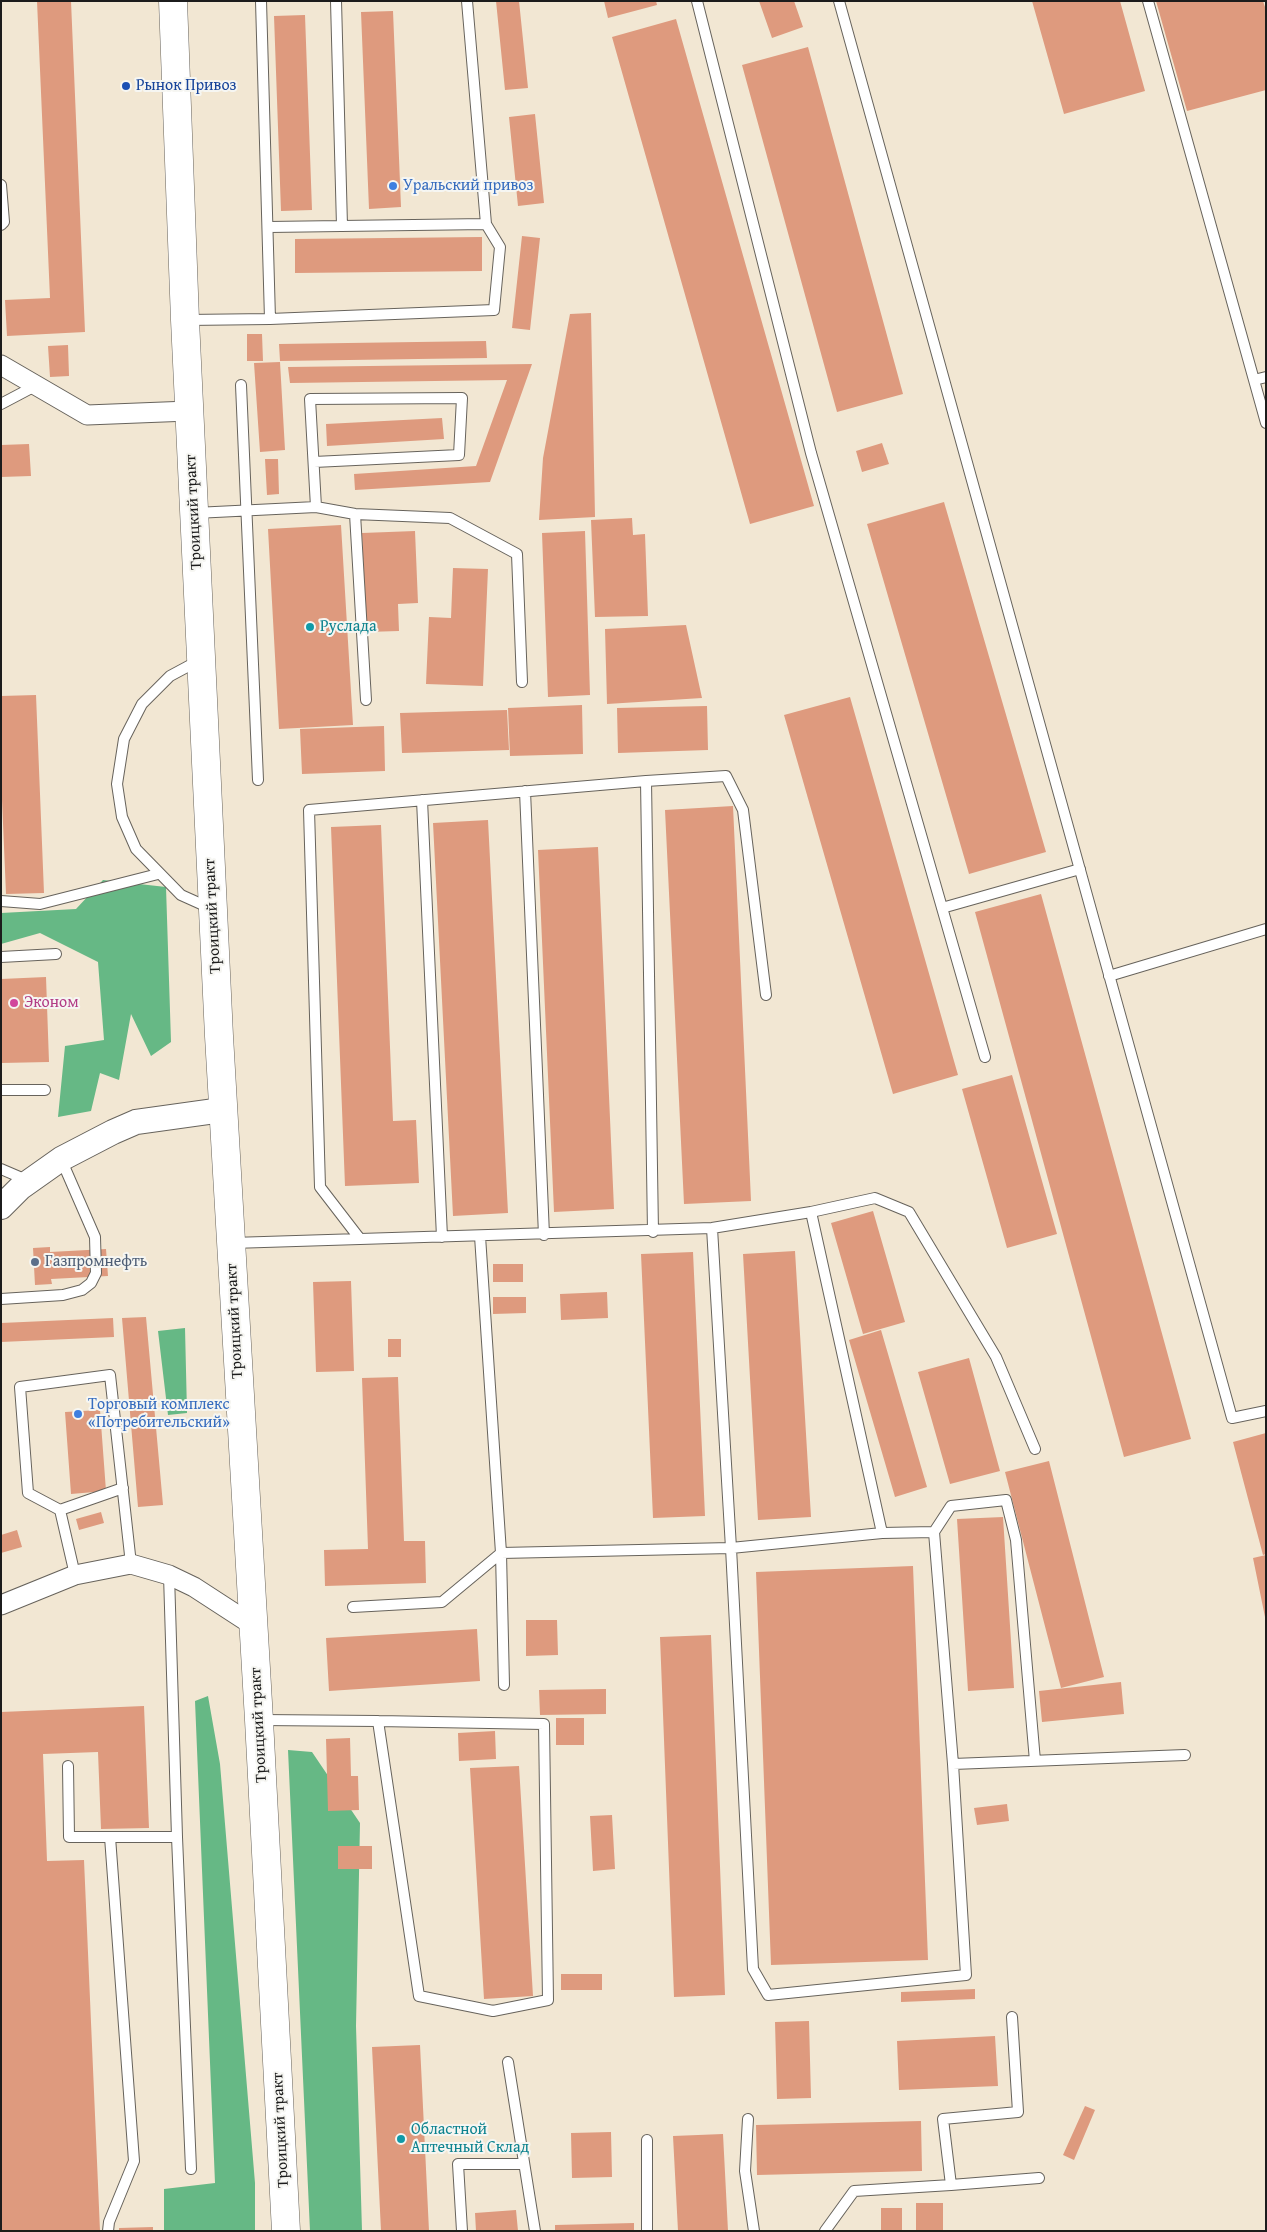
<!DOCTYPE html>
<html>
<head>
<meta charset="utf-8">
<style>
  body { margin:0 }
  #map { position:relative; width:1267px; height:2232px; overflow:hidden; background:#f2e7d3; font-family:"Gentium Book Plus",serif }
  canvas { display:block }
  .frame { position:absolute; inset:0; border:2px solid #1c1c1c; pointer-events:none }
</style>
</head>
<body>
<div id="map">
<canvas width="1267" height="2232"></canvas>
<div class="frame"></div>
</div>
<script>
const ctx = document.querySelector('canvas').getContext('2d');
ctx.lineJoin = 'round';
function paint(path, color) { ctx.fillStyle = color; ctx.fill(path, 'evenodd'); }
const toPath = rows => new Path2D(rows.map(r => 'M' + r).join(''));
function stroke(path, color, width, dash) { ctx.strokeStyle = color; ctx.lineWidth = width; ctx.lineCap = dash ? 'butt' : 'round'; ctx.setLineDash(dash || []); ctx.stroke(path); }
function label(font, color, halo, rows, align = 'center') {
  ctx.font = font + ' "Gentium Book Plus",serif'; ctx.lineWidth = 4; ctx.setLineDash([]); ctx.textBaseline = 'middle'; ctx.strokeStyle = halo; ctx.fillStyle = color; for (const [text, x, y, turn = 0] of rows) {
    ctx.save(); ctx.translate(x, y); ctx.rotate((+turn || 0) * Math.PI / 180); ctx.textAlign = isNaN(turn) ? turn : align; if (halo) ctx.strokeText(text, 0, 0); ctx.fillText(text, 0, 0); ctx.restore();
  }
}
const forest = toPath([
  [103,880,166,887,171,1042,151,1056,131,1014,119,1080,100,1073,91,1111,58,1117,65,1046,104,1040,98,962,40,933,1,944,1,913,76,909],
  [185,1328,187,1413,168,1415,158,1331],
  [208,1696,220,1764,255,2183,255,2231,164,2231,164,2189,215,2183,195,1701],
  [288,1750,312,1752,360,1823,356,2026,362,2231,310,2231]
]);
const building = toPath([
  [37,1,71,1,85,332,7,336,5,300,50,298],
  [496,1,519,1,528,88,505,90],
  [604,1,656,1,657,5,608,18],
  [759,1,794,1,803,27,772,38],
  [1032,1,1120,1,1145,91,1064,114],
  [1156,1,1263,1,1266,10,1266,90,1187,111],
  [393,11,401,207,369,209,361,12],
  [305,15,312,210,281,211,274,16],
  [676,19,814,506,750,524,612,37],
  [808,47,903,394,837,412,742,65],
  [535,114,544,203,518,206,509,117],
  [522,236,540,238,530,330,512,328],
  [482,237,482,271,295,273,295,239],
  [591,313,595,517,539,520,543,458,570,314],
  [247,334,262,334,263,361,247,361],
  [486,341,487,358,280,361,279,344],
  [68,345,69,376,50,377,48,346],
  [280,362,285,450,260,452,254,363],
  [532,364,490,482,355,490,354,474,476,466,507,380,290,383,288,367],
  [442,418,444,439,327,446,326,424],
  [882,443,889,464,862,472,856,451],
  [29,444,31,476,1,477,1,445],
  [265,459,278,459,279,494,267,495],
  [944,502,1046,852,969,874,867,524],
  [632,518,633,535,645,534,648,616,595,617,591,520],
  [341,525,353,725,279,729,268,529],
  [415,531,418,603,398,604,399,631,366,632,362,533],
  [585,531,590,695,548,697,542,533],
  [453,568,488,569,483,686,426,684,429,617,451,618],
  [686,625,702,698,607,704,605,629],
  [36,695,44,893,6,894,1,776,1,696],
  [850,697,958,1075,893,1094,784,715],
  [582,705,583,754,510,756,508,708],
  [707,706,708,750,618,753,617,708],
  [507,710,509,750,402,753,400,713],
  [384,726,385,771,302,774,300,729],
  [733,806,751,1201,684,1204,665,810],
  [488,820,508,1213,453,1216,433,823],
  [381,825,393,1121,416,1120,419,1183,345,1186,331,827],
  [598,847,614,1209,554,1212,538,850],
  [1041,894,1191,1439,1124,1457,975,912],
  [46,977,49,1062,1,1063,1,979],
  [1012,1075,1057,1234,1007,1248,962,1089],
  [873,1211,905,1322,863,1334,831,1223],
  [50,1247,50,1252,106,1249,108,1276,51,1279,52,1284,35,1285,33,1248],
  [795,1251,811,1517,758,1520,743,1254],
  [693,1252,705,1516,653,1518,641,1254],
  [493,1264,523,1264,523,1282,493,1282],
  [351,1281,354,1371,316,1372,313,1282],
  [607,1292,608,1318,561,1320,560,1294],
  [493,1297,526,1297,526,1313,493,1314],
  [146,1317,163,1505,138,1507,122,1318],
  [113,1318,114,1337,1,1342,1,1323],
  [881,1330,927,1487,895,1497,849,1340],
  [388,1339,401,1339,401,1357,388,1357],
  [969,1358,1000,1471,950,1484,918,1372],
  [398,1377,404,1541,425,1541,426,1583,325,1586,324,1550,368,1549,362,1378],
  [100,1410,106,1491,71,1494,65,1412],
  [1266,1433,1266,1554,1263,1555,1233,1442],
  [1049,1461,1104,1677,1061,1688,1005,1472],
  [101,1512,104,1523,79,1530,76,1519],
  [1003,1517,1014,1688,968,1691,957,1519],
  [17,1530,22,1547,1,1553,1,1535],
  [1266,1555,1266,1617,1265,1617,1253,1558],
  [913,1566,928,1960,771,1965,756,1572],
  [526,1620,557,1620,558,1655,526,1656],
  [477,1629,480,1681,329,1691,326,1638],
  [711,1635,725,1995,674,1997,660,1637],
  [1121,1682,1124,1714,1042,1722,1039,1691],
  [606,1689,606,1714,540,1715,539,1690],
  [144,1706,149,1828,101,1829,98,1752,43,1754,47,1861,84,1860,100,2231,1,2231,1,1712],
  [556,1718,584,1718,584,1745,556,1745],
  [495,1731,496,1759,459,1761,458,1733],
  [350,1738,351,1776,358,1776,359,1810,328,1811,326,1739],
  [519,1766,533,1996,484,1999,470,1768],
  [1007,1804,1009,1821,977,1825,974,1808],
  [612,1815,615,1869,593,1871,590,1816],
  [338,1846,372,1846,372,1869,338,1869],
  [561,1974,602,1974,602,1990,561,1990],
  [975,1989,975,1999,901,2002,901,1992],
  [809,2021,811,2098,777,2099,775,2022],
  [995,2036,998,2086,899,2090,897,2041],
  [420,2045,429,2231,381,2231,372,2047],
  [1085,2106,1095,2110,1074,2160,1063,2155],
  [921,2121,922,2171,757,2175,756,2125],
  [611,2132,612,2177,572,2178,571,2133],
  [723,2134,728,2231,678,2231,673,2136],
  [916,2203,943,2203,943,2231,916,2231],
  [881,2208,902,2208,902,2231,881,2231],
  [516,2210,518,2231,476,2231,475,2213],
  [634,2223,634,2231,555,2231,555,2225],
  [153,2227,153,2231,119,2231,119,2228]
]);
const service = toPath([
  [261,1,270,319],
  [336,1,342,226],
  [697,1,811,453,985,1057],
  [839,1,1232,1418,1266,1411],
  [1148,1,1266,423],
  [1,185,4,222,1,225],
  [269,227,486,224,467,1],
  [186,320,270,319,494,310,500,247,486,224],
  [1254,380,1266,377],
  [241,385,258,780],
  [1,404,37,385],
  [314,462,459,455,462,398,310,399,316,507],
  [195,513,316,507,355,514,450,518,517,554,522,682],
  [355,514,366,700],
  [198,661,170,676,142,704,124,739,117,784,122,817,136,849,181,895,210,908],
  [646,781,653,1232],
  [525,791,544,1235],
  [422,800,442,1237],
  [1,901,40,904,158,874],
  [942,908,1080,869],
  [1,957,56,954],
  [1109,976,1266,929],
  [1,1090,45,1090],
  [1,1169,29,1181],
  [811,1212,882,1533],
  [480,1236,501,1553,504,1685],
  [360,1239,320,1187,309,810,646,781,726,776,743,810,766,995],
  [232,1243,712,1228,811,1212,875,1198,909,1212,996,1357,1035,1449],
  [1,1299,63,1295,82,1290,91,1283,96,1273,95,1237,61,1159],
  [60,1510,123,1488],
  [934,1532,951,1506,1006,1500,1016,1540,1035,1761],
  [75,1575,60,1510,28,1493,20,1387,110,1375,131,1564],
  [353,1607,442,1602,501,1553,731,1548,882,1533,934,1532,953,1764,966,1975,768,1995,753,1969,731,1548,712,1228],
  [260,1720,378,1721,544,1724,548,2000,493,2011,419,1996,378,1721],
  [953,1764,1185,1755],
  [68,1766,69,1837,110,1837],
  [177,1837,191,2169],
  [508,2062,535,2231],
  [748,2119,745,2171,754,2231],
  [951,2185,1039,2178],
  [108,2231,109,2222,134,2161,110,1837,177,1837,169,1575],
  [462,2231,458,2164,524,2164],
  [647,2231,647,2140],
  [825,2231,854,2191,951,2185,943,2119,1018,2112,1012,2017]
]);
const minor = toPath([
  [1,365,87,415,189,411],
  [1,1605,75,1575,131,1564,169,1575,194,1587,254,1626]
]);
const tertiary = toPath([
  [1,1207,20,1188,61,1159,113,1132,136,1122,222,1110]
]);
const primary = toPath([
  [173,1,185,320,219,1036,259,1720,286,2231]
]);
const markers = [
  [126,86,5,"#1a4fb4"],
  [393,186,5,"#3f7fe0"],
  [310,627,5,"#0f9aa8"],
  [14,1003,5,"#d1479c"],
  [35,1262,5,"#5c6f8a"],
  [78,1414,5,"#3f7fe0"],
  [401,2139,5,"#0f9aa8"]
];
const transitNames = [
  ["Рынок Привоз",136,86]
];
const shopNames = [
  ["Уральский привоз",403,186],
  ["Торговый комплекс",88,1405],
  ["«Потребительский»",88,1423]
];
const streetNames = [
  ["Троицкий тракт",194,512,-93],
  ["Троицкий тракт",213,916,-93],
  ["Троицкий тракт",235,1321,-93],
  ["Троицкий тракт",259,1725,-93],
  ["Троицкий тракт",281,2130,-93]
];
const cultureNames = [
  ["Руслада",320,627],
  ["Областной",411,2130],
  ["Аптечный Склад",411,2148]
];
const hotelNames = [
  ["Эконом",24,1003]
];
const serviceNames = [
  ["Газпромнефть",45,1262]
];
paint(forest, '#66b885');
paint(building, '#de9a7e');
stroke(service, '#67635c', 12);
stroke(minor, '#67635c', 21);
stroke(tertiary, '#67635c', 26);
stroke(primary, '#67635c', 29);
stroke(service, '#fff', 10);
stroke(minor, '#fff', 19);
stroke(tertiary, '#fff', 24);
stroke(primary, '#fff', 28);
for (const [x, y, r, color] of markers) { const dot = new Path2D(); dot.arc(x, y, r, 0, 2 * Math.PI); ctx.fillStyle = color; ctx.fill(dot); stroke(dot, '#f6f6f2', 2); }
label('16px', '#164399', '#f6f6f2', transitNames, 'left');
label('16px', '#366cbe', '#f6f6f2', shopNames, 'left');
label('16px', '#1c1c1c', '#f6f6f2', streetNames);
label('16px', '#0d838f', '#f6f6f2', cultureNames, 'left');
label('16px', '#b23c85', '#f6f6f2', hotelNames, 'left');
label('16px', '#4e5e75', '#f6f6f2', serviceNames, 'left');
</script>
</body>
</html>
